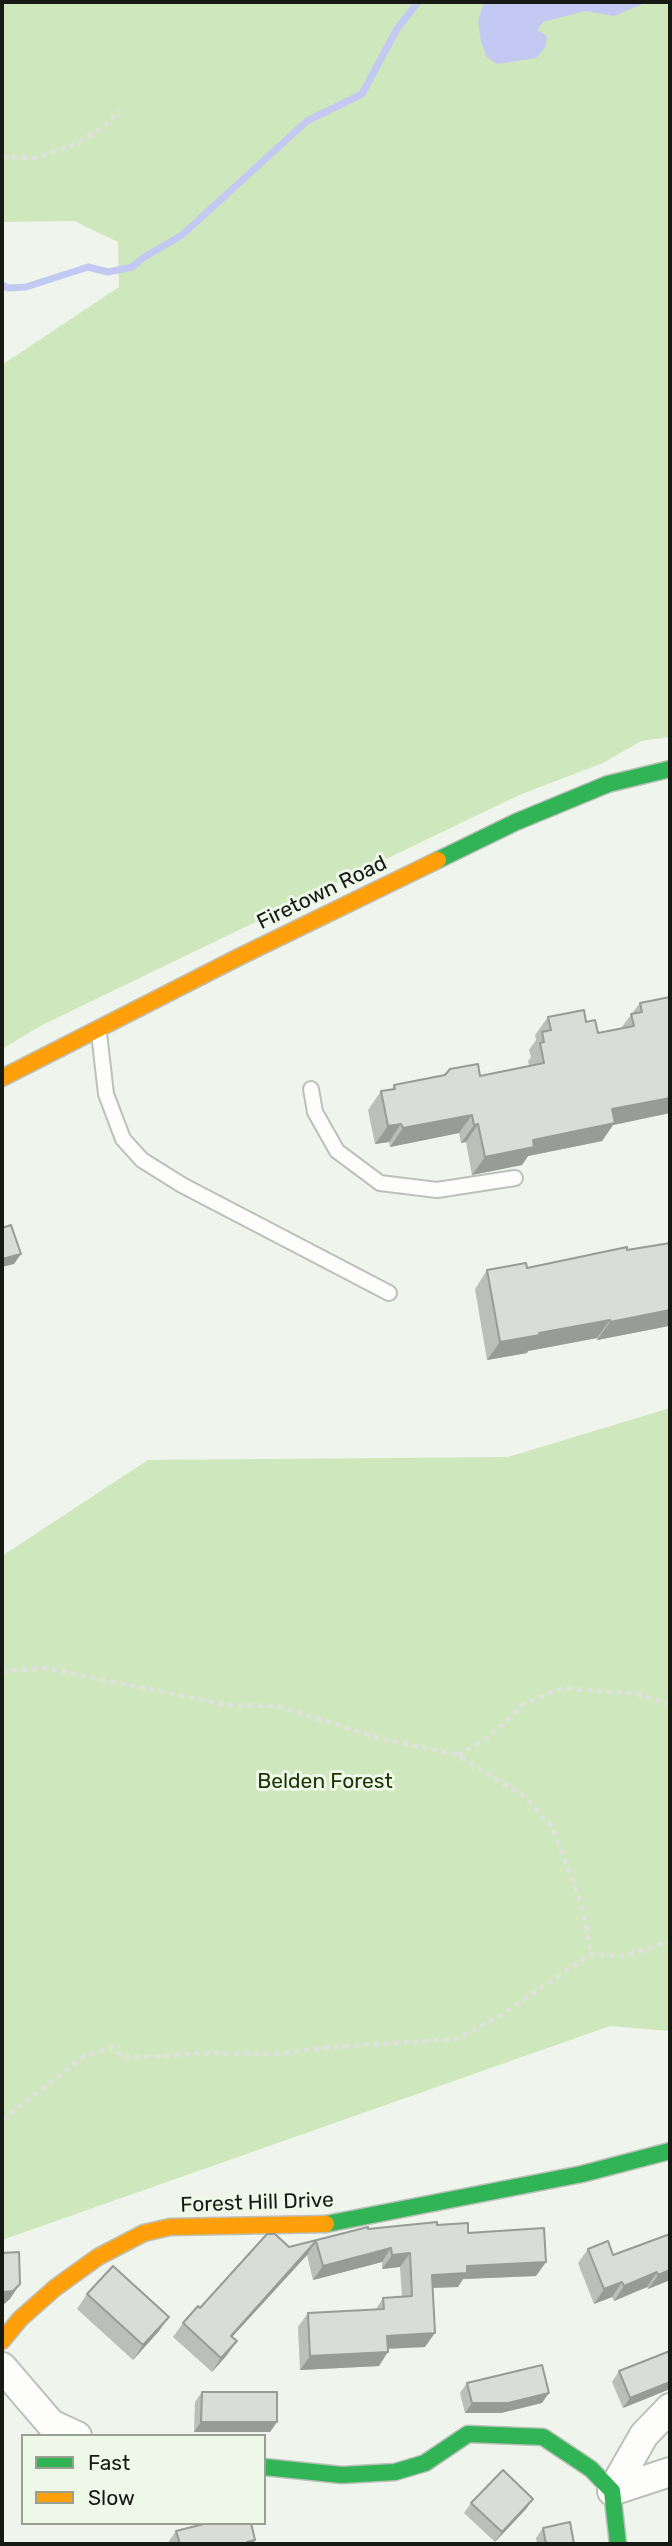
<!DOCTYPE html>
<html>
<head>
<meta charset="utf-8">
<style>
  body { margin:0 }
  #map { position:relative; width:672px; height:2546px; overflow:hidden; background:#eff4ec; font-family:Rubik,sans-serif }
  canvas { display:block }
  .frame { position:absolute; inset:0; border:4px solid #161914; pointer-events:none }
  .legend { position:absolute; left:21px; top:2434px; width:245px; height:91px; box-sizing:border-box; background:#eef8e8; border:2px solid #989f93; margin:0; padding:9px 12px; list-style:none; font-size:21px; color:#161914 }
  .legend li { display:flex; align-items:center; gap:14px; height:35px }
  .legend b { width:35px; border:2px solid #989f93 }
</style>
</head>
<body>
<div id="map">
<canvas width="672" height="2546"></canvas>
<div class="frame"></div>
<ul class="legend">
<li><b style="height:9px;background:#30b455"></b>Fast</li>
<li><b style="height:9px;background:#ff9f0a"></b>Slow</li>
</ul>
</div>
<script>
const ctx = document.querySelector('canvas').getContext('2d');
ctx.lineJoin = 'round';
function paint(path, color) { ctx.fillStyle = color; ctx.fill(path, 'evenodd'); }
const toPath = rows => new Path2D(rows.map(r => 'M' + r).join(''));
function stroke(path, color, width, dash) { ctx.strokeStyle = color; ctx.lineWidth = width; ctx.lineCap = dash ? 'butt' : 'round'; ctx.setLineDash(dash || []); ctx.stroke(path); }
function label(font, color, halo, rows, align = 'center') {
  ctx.font = font + ' Rubik,sans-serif'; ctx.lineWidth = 6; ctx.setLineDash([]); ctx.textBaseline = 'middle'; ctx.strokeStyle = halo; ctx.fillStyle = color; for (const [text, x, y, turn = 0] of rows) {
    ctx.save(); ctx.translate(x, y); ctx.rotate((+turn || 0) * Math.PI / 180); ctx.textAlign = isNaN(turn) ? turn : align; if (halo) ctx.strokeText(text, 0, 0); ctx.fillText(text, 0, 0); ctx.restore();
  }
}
const green = toPath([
  [2,2,670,2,670,737,641,741,603,763,519,795,42,1025,2,1049,2,365,119,287,118,242,74,221,2,222],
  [670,1408,670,2031,610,2026,2,2240,2,1556,148,1460,508,1457]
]);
const water = toPath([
  [484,2,648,2,614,16,585,11,543,22,537,30,547,36,545,48,536,58,497,64,487,57,481,42,478,21]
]);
const stream = toPath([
  [2,285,8,288,26,287,88,267,108,272,132,267,143,258,182,235,307,121,362,94,397,29,418,2]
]);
const path = toPath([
  [2,157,35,158,71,146,99,130,120,111],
  [2,1671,46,1668,227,1705,277,1706,383,1739,457,1755,525,1797,553,1828,583,1910,591,1954],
  [458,1755,488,1738,524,1704,562,1688,637,1694,670,1704],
  [2,2120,83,2057,112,2047,122,2057,155,2057,195,2053,275,2054,335,2047,456,2039,498,2017,591,1954,625,1956,670,1941]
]);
const lane = toPath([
  [99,1033,106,1094,123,1139,142,1160,182,1185,389,1293],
  [311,1089,315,1112,337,1151,380,1183,437,1190,515,1178]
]);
const street = toPath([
  [2,2367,51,2424,77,2436],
  [612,2491,644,2435,670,2408],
  [612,2491,670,2472]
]);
const fast = toPath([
  [438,860,516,822,608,784,670,769],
  [326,2224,582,2174,670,2151],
  [264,2467,342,2475,395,2472,425,2463,468,2434,543,2437,591,2469,612,2491,618,2544]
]);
const slow = toPath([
  [2,1078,237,958,438,860],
  [2,2341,20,2319,55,2288,98,2257,144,2233,170,2227,326,2224]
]);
const wall = toPath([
  [670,997,670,1113,613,1125,602,1141,528,1156,522,1165,472,1175,466,1142,461,1143,459,1133,390,1147,389,1142,375,1144,368,1110,381,1091,391,1090,394,1085,480,1076,529,1066,528,1061,531,1057,529,1050,536,1040,535,1035,548,1017,586,1022,598,1033,621,1028,640,1003],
  [670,1243,670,1324,669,1326,597,1340,597,1338,528,1351,527,1353,487,1360,475,1289,487,1270,527,1268,627,1250],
  [437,2225,468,2233,546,2262,536,2276,463,2279,458,2287,433,2288,425,2347,388,2349,379,2366,300,2370,298,2327,308,2313,376,2309,383,2298,402,2297,400,2267,382,2269,382,2262,313,2280,307,2255,232,2337,227,2355,212,2372,173,2337,183,2323,200,2308,289,2247,368,2229],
  [670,2231,670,2280,648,2289,647,2287,614,2301,612,2297,594,2304,578,2263,588,2249,613,2255,668,2235],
  [87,2294,159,2331,133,2360,77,2309],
  [670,2351,670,2389,623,2408,612,2382,619,2371],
  [467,2383,542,2403,501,2413,465,2413,460,2393],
  [202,2392,277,2422,270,2432,194,2432,195,2402],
  [533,2499,526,2509,495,2542,464,2513,471,2503],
  [543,2528,574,2544,537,2544,536,2538],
  [176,2531,255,2540,252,2544,170,2544,169,2541]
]);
const shadedWall = toPath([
  [670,1098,670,1113,613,1125,602,1141,528,1156,522,1165,472,1175,485,1157,612,1109],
  [472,1115,459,1133,390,1147,403,1128],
  [401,1124,389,1142,375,1144,388,1126],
  [478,1124,466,1142,461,1143,474,1125],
  [21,1254,14,1264,2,1267,2,1259],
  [670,1310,670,1324,669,1326,597,1340,610,1322],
  [610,1320,597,1338,528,1351,527,1353,487,1360,500,1342,539,1333],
  [316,2241,307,2255,221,2349,231,2336],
  [391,2248,382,2262,313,2280,323,2266],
  [410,2253,400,2267,382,2269,392,2255],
  [546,2262,536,2276,463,2279,458,2287,422,2288,432,2275,467,2266],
  [670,2270,670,2280,648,2289,658,2275],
  [657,2272,647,2287,614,2301,624,2286],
  [622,2282,612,2297,594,2304,604,2289],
  [20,2284,10,2299,2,2306,2,2292],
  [169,2317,159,2331,133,2360,143,2345],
  [435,2333,425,2347,378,2349,387,2336],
  [237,2341,227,2355,212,2372,221,2358],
  [388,2352,379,2366,300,2370,310,2356],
  [670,2382,670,2389,623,2408,630,2398],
  [549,2393,542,2403,501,2413,465,2413,472,2403],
  [201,2422,277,2422,270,2432,194,2432],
  [533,2499,526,2509,495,2542,502,2532],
  [255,2540,252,2544,245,2544,247,2542]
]);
const building = toPath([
  [670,997,670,1098,612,1109,615,1123,533,1140,534,1147,485,1157,478,1124,474,1125,472,1115,403,1128,401,1124,388,1126,381,1091,395,1089,394,1085,445,1075,450,1069,478,1064,480,1076,544,1063,540,1043,544,1042,542,1032,551,1030,548,1017,584,1010,586,1022,595,1020,598,1033,634,1026,631,1014,642,1012,640,1003,670,997],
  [11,1225,21,1254,2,1259,2,1228,11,1225],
  [670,1243,670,1310,610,1322,610,1320,539,1333,540,1335,500,1342,487,1270,526,1263,527,1268,627,1247,627,1250,670,1243],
  [437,2222,437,2225,468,2223,468,2233,544,2228,546,2262,467,2266,467,2273,432,2275,435,2333,387,2336,388,2352,310,2356,308,2313,384,2309,383,2298,412,2296,410,2253,392,2255,391,2248,323,2266,316,2241,231,2336,237,2341,221,2358,183,2323,198,2306,200,2308,267,2234,275,2234,289,2247,368,2227,368,2229,437,2222],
  [670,2234,670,2270,658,2275,657,2272,624,2286,622,2282,604,2289,588,2249,608,2241,613,2255,670,2234],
  [19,2252,20,2284,13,2291,2,2292,2,2253,19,2252],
  [113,2266,169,2317,143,2345,87,2294,113,2266],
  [670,2351,670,2382,630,2398,619,2371,670,2351],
  [542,2365,549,2393,508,2403,472,2403,467,2383,542,2365],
  [202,2392,277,2392,277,2422,201,2422,202,2392],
  [503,2470,533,2499,502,2532,471,2503,503,2470],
  [570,2522,574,2544,546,2544,543,2528,570,2522],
  [208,2523,251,2523,255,2540,247,2542,246,2544,180,2544,176,2531,208,2523]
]);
const streetNames = [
  ["Firetown Road",322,893,-26],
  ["Forest Hill Drive",257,2203,-2]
];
const parkNames = [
  ["Belden Forest",325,1782]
];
paint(green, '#cee7bc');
paint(water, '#c3c9f2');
stroke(stream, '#c3c9f2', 7);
stroke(lane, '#bcc0ba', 18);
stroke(street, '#bcc0ba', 32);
stroke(fast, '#bcc0ba', 19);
stroke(slow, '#bcc0ba', 19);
stroke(path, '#e0e1df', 4.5, [5, 5]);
stroke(lane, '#fdfdfc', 14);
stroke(street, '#fdfdfc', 28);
stroke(fast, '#30b455', 16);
stroke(slow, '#ff9f0a', 16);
paint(wall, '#bbbeb9');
paint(shadedWall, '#989b96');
paint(building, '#d9ddd7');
stroke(building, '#989b96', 2);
label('21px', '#161914', '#eef8e8', streetNames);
label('21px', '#193300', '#eef8e8', parkNames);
</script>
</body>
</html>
